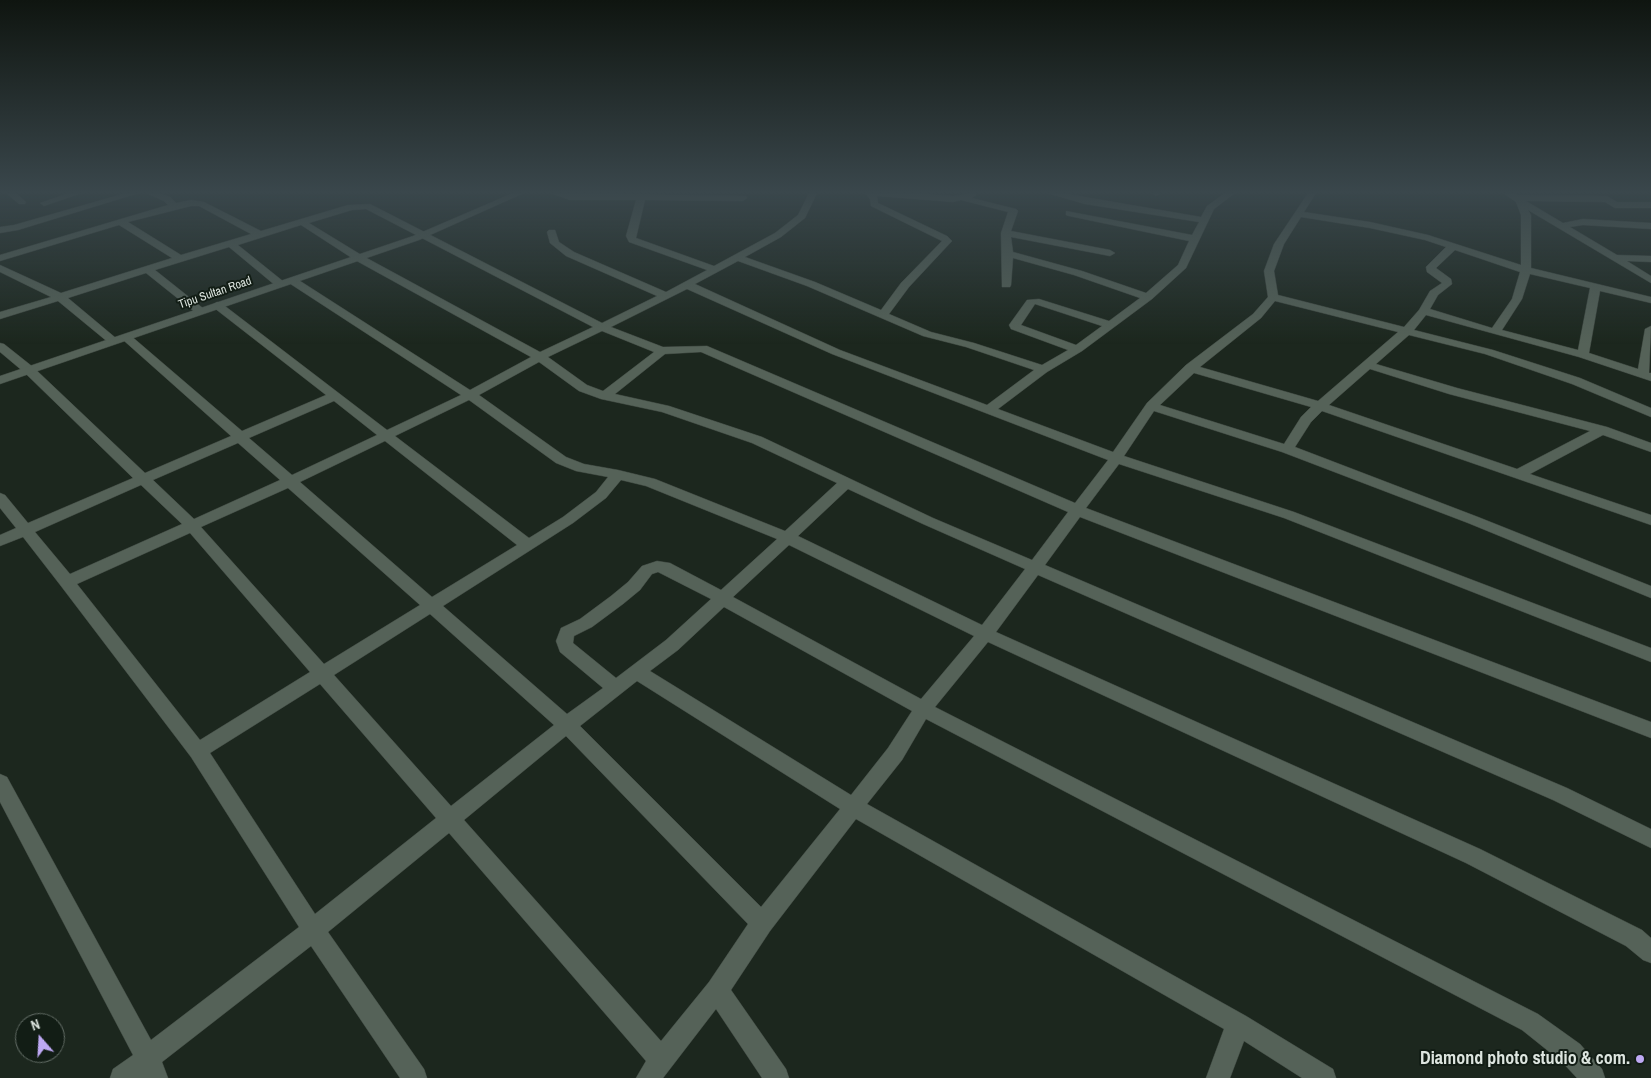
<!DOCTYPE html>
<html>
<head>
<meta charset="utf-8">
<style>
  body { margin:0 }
  #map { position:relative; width:1651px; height:1078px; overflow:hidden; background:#1c271e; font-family:"Archivo Narrow",sans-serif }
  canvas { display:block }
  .north { position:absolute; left:15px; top:1013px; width:50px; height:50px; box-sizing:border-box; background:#121d15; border:1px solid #636d66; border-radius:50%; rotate:341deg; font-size:14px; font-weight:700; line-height:20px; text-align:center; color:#dde5df }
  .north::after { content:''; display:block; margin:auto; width:18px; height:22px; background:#bea9f4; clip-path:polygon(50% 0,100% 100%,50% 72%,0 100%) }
</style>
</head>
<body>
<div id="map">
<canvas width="1651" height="1078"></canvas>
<div class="north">N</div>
</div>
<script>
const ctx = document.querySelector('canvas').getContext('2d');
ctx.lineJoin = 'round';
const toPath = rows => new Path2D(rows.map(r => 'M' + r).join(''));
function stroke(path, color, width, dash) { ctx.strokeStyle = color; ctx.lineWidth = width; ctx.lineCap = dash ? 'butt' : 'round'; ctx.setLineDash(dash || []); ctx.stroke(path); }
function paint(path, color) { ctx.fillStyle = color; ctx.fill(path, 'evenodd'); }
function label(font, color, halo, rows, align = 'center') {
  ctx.font = font + ' "Archivo Narrow",sans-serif'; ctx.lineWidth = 4; ctx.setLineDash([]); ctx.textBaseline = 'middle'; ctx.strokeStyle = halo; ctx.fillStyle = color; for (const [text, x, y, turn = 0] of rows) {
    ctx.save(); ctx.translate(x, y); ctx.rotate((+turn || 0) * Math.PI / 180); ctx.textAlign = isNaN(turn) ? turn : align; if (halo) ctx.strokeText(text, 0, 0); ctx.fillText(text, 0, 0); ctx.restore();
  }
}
const street = toPath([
  [6,193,16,193,26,202,25,204,19,204,6,193],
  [69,193,82,193,44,206,40,203,69,193],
  [126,193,139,193,18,230,0,233,0,227,14,225,126,193],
  [146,193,158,193,170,197,176,203,191,200,204,202,261,231,348,205,370,204,602,323,657,296,566,256,550,243,547,232,549,230,555,230,559,242,574,252,666,292,707,270,629,242,626,236,636,200,570,200,550,193,746,196,747,198,743,201,645,200,636,238,714,266,775,233,798,215,809,193,817,193,805,218,781,237,745,257,815,282,881,310,901,283,942,241,871,206,870,199,865,193,909,193,953,196,975,193,976,195,972,198,1016,209,1018,211,1011,231,1110,250,1115,253,1110,256,1011,237,1013,252,1082,271,1146,293,1178,265,1189,241,1069,216,1066,215,1066,211,1192,235,1199,222,1085,204,1047,193,1062,193,1201,217,1207,206,1225,193,1235,193,1214,209,1186,268,1152,299,1082,351,1047,372,998,409,1113,452,1147,403,1186,365,1253,314,1268,297,1264,271,1274,244,1308,193,1316,193,1304,212,1370,222,1428,235,1521,265,1521,215,1516,202,1503,193,1513,193,1517,195,1607,196,1617,202,1651,202,1651,208,1615,208,1605,202,1526,201,1563,223,1583,219,1651,223,1651,229,1583,225,1570,227,1617,255,1651,256,1651,262,1627,261,1651,276,1651,283,1528,210,1531,215,1531,268,1651,297,1651,303,1600,291,1589,353,1638,369,1645,329,1651,326,1649,373,1651,373,1651,381,1579,357,1426,315,1414,330,1493,350,1580,378,1651,408,1651,417,1572,384,1485,354,1409,335,1376,364,1457,388,1607,427,1651,443,1651,452,1603,435,1530,474,1651,515,1651,525,1322,411,1311,422,1295,447,1478,517,1651,586,1651,598,1468,523,1282,452,1154,411,1124,456,1294,512,1651,648,1651,662,1284,518,1119,464,1086,508,1651,722,1651,738,1080,517,1045,565,1567,788,1651,829,1651,848,1553,800,1038,575,996,632,1480,849,1642,930,1651,938,1651,963,1643,960,1626,946,1466,863,988,642,935,707,1538,1014,1580,1044,1602,1069,1605,1078,1577,1078,1562,1062,1522,1030,926,719,902,760,867,804,1246,1016,1333,1069,1336,1078,1302,1078,1244,1041,1230,1078,1206,1078,1224,1029,856,819,770,931,731,990,786,1069,789,1078,762,1078,716,1009,663,1078,636,1078,646,1061,449,833,328,932,424,1069,427,1078,400,1078,311,946,162,1062,168,1078,110,1078,113,1069,133,1055,0,802,0,774,7,777,151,1040,299,927,191,757,61,586,23,537,0,546,0,535,16,528,0,508,0,493,5,495,28,523,133,478,25,373,0,352,0,343,4,344,33,367,145,473,231,436,122,339,120,337,122,335,130,335,242,431,326,395,213,307,212,305,217,302,221,303,387,430,461,395,289,283,288,281,289,279,297,279,470,390,531,357,355,260,301,225,238,245,284,282,285,284,284,286,276,286,229,247,155,270,204,309,205,311,204,313,196,313,146,273,68,298,117,339,119,341,117,343,109,343,58,301,0,319,0,312,51,297,0,272,0,265,61,293,172,258,119,225,0,261,0,255,168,205,164,201,146,193],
  [877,196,953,202,961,200,1008,212,1001,233,1002,287,1010,287,1011,285,1013,258,1074,275,1140,298,1109,321,1039,299,1027,300,1009,325,1011,329,1068,350,1042,365,974,343,931,332,889,314,909,287,952,241,947,236,878,203,877,196],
  [191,206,199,206,251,234,181,255,128,222,191,206],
  [366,209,593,327,540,352,363,256,309,223,352,210,366,209],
  [1301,217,1370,228,1425,240,1446,247,1426,267,1427,272,1442,283,1430,291,1419,310,1404,327,1278,295,1274,271,1284,244,1301,217],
  [1455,250,1520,272,1512,299,1492,328,1430,309,1438,295,1452,284,1451,279,1436,268,1455,250],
  [738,261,807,286,923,336,966,347,1034,370,987,405,840,350,695,284,738,261],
  [1530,274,1590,288,1578,350,1502,330,1522,299,1530,274],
  [687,289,832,354,1108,460,1075,503,707,346,663,347,611,327,687,289],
  [1275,301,1398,332,1318,401,1200,367,1261,318,1275,301],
  [1035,304,1102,326,1076,345,1021,325,1035,304],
  [602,331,654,352,603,391,587,385,548,357,602,331],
  [701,352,1068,512,1032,560,933,518,762,437,669,406,615,394,665,354,701,352],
  [539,362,579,391,601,399,662,412,752,443,837,483,785,531,655,479,618,470,584,464,566,457,479,395,539,362],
  [1370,369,1449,394,1590,431,1517,469,1329,405,1370,369],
  [1194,373,1311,407,1301,417,1284,444,1160,405,1194,373],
  [469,400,556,463,576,471,608,477,596,492,563,517,529,538,395,436,469,400],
  [334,401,377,435,292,475,249,438,334,401],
  [385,441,517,545,432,597,300,482,385,441],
  [238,443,280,480,194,519,153,480,238,443],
  [621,480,646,486,777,539,721,590,670,563,657,561,642,566,628,582,611,596,580,619,561,628,556,641,560,652,603,688,567,714,443,606,573,523,606,498,621,480],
  [141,485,182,524,70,574,35,532,141,485],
  [288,488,420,605,324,664,201,527,288,488],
  [848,489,923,524,1025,569,982,625,798,536,848,489],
  [190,533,310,672,200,740,77,584,190,533],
  [789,545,974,636,921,699,733,597,789,545],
  [658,572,711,599,666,640,616,678,573,643,574,636,592,627,623,604,640,590,652,574,658,572],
  [724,607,912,711,888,748,851,795,650,671,678,650,724,607],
  [430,614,554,725,451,806,334,675,430,614],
  [637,681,840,809,761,907,580,726,637,681],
  [320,684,436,818,315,914,210,753,320,684],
  [566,736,748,924,709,982,661,1041,464,820,566,736],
  [1152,193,1161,193,1156,196,1152,193]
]);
const secondary = toPath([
  [513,193,524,193,419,240,0,384,0,376,413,236,513,193]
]);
const markers = [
  [1640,1059,5,"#bea9f4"]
];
const farStreetnames = [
  ["Tipu Sultan Road",215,293,-19]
];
const nearPoinames = [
  ["Diamond photo studio & com.",1630,1059]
];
stroke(street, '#3a433c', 1);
stroke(secondary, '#3a433c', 1);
paint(street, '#556258');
paint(secondary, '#556258');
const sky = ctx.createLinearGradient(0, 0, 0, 344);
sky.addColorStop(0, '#0f1510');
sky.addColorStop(0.56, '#3a474c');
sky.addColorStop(1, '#3a474c00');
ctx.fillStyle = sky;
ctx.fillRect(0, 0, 1651, 344);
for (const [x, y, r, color] of markers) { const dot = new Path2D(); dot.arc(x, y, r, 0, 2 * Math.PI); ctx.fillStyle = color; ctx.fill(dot); stroke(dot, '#121d15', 2); }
label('12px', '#dde5df', '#121d15', farStreetnames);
label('bold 18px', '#dde5df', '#121d15', nearPoinames, 'right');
</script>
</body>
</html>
